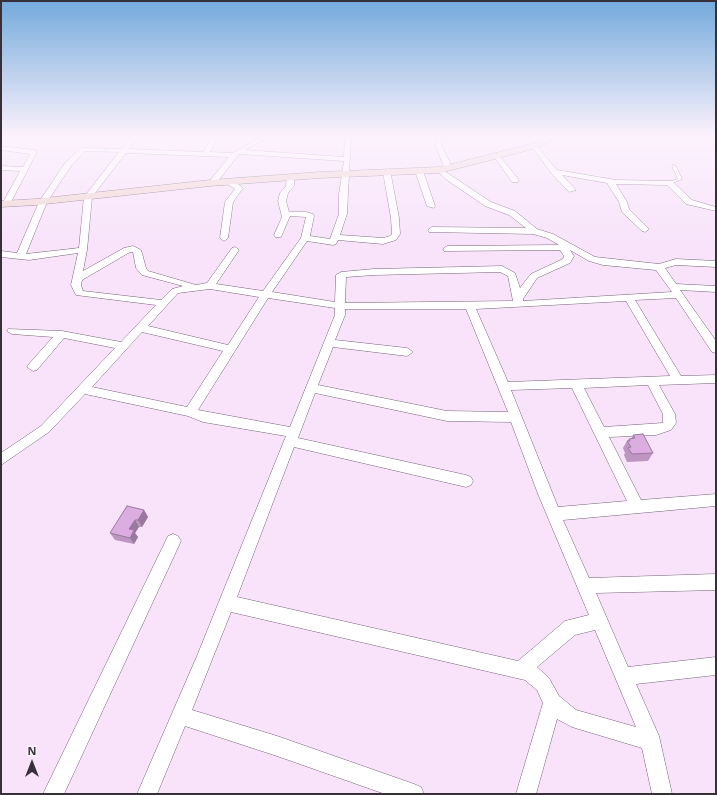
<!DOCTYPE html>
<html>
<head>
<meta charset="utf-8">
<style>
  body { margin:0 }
  #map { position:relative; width:717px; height:795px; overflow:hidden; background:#f8e3fb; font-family:"Noto Sans",sans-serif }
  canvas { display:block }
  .frame { position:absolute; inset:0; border:2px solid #383039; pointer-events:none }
  .north { position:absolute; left:12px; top:743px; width:40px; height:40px; -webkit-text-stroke:3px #fef5ff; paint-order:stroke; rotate:0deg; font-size:11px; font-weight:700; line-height:16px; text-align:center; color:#383039 }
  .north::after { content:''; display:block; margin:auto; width:14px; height:18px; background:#383039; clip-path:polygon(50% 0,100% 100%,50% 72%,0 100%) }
</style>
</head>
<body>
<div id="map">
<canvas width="717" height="795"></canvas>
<div class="frame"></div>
<div class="north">N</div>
</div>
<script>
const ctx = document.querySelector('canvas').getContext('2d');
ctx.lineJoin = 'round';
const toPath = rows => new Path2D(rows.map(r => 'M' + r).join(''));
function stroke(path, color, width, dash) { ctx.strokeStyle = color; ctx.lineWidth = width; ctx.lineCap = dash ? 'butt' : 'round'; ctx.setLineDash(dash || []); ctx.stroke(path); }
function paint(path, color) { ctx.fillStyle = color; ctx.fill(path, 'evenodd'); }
const service = toPath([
  [673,165,676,166,682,179,670,184,669,184,669,182,678,179,672,166,673,165]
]);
const minor = toPath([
  [132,136,138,136,129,149,203,152,213,136,219,136,210,152,233,153,262,136,270,136,245,150,344,157,345,136,351,136,347,214,340,235,383,238,390,236,392,234,391,218,383,172,390,170,399,218,400,234,396,240,383,244,338,240,336,244,333,245,307,241,272,292,335,302,336,275,341,272,374,269,502,266,515,273,520,288,531,274,563,259,564,256,560,250,444,251,443,249,447,246,559,245,547,238,533,234,429,232,428,230,432,227,526,228,509,215,485,206,447,180,436,170,440,168,491,202,515,211,537,229,553,234,595,257,659,264,676,259,716,261,716,267,676,265,665,268,676,284,716,286,716,292,680,290,716,341,716,353,712,352,676,298,635,300,681,376,716,375,716,383,659,385,675,414,676,423,671,430,656,435,609,437,641,500,716,494,716,506,563,520,589,578,716,574,716,590,596,593,628,667,716,657,716,675,636,684,659,736,672,794,652,794,642,748,572,727,557,719,536,794,516,794,543,703,537,690,525,680,231,612,192,710,277,736,414,784,421,787,424,794,385,794,277,756,185,726,157,794,137,794,197,656,286,436,203,422,188,416,85,394,49,432,1,465,1,453,41,426,115,348,64,338,37,370,33,371,27,367,29,364,53,337,12,334,7,331,8,329,62,331,121,342,156,305,76,295,71,285,78,253,29,260,1,257,1,251,17,253,39,202,65,163,81,148,122,149,132,136],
  [85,151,119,152,84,197,79,248,26,254,47,202,71,166,85,151],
  [126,153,229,157,208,183,212,185,215,185,239,154,344,161,339,194,339,214,330,239,310,236,314,216,313,214,306,212,289,212,286,201,288,193,294,186,294,177,287,175,286,186,280,193,278,201,282,217,274,235,275,237,281,237,290,216,306,217,301,238,263,291,216,284,239,250,235,247,232,248,207,283,196,285,148,271,146,268,141,250,133,246,124,248,83,271,87,250,92,197,126,153],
  [570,250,589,261,603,265,656,270,672,292,523,301,523,299,537,278,570,263,574,256,570,250],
  [130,252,133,252,136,268,142,275,183,286,172,289,161,300,83,291,81,285,82,280,130,252],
  [500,272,508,276,513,301,345,303,346,277,374,275,500,272],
  [210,289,259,297,228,345,148,326,178,293,210,289],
  [268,298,335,308,335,315,290,427,198,410,268,298],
  [626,301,670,376,508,382,476,309,626,301],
  [345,309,466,309,508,412,447,411,318,385,333,347,407,356,413,352,407,348,335,340,345,315,345,309],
  [142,332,223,351,187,407,92,387,142,332],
  [648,385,663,414,663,423,604,427,584,388,648,385],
  [572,388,627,501,558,507,511,390,572,388],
  [315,393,447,421,511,422,538,494,589,615,565,621,518,661,237,597,294,447,466,487,471,485,473,481,471,477,466,475,298,438,315,393],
  [595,630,617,682,636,727,576,710,559,696,549,678,537,667,575,635,595,630],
  [444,136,453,136,443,140,441,144,452,167,448,169,444,167,435,144,439,138,444,136],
  [532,145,536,145,557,170,616,180,672,181,692,200,716,207,716,211,686,204,667,185,616,184,627,202,629,209,649,229,645,232,642,231,622,212,619,202,607,183,562,175,576,190,569,192,552,174,532,147,532,145],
  [1,146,34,150,37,152,10,204,6,206,2,204,20,171,1,170,1,166,23,167,30,154,1,150,1,146],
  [494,154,498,154,519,180,518,182,512,182,493,155,494,154],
  [416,169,423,171,435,206,434,208,427,206,415,171,416,169],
  [227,180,233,180,243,188,233,202,228,238,224,241,220,238,225,202,235,189,227,184,227,180],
  [173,534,178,536,181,541,64,794,43,794,168,536,173,534]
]);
const secondary = toPath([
  [549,136,562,136,537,148,440,173,320,178,210,186,36,205,1,207,1,201,36,199,210,180,320,172,440,167,531,144,549,136]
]);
const wall = toPath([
  [633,435,653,453,648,461,627,462,624,455,625,453,623,448,627,441,629,439,631,439],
  [144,510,148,517,142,527,139,527,135,533,138,537,134,544,115,540,110,533]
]);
const shadedWall = toPath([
  [144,510,148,517,142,527,138,520],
  [135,520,139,527,135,533,138,537,134,544,130,538,129,529]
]);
const building = toPath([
  [643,434,653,453,632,454,628,448,631,447,627,441,630,441,629,439,635,438,633,435,643,434],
  [127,506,144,510,138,520,135,520,129,529,134,530,130,538,110,533,127,506]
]);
stroke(service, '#746276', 1);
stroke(minor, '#746276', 1);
stroke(secondary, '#746276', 1);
paint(service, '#fff');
paint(minor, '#fff');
paint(secondary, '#f1d7d3');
paint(wall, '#bc95c1');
paint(shadedWall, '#99799d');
paint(building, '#dbade0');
stroke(building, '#99799d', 1);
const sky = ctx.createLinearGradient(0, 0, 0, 247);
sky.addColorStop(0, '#73aadb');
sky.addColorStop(0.55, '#fcf2fd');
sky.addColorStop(1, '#fcf2fd00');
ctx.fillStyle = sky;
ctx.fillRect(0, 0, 717, 247);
</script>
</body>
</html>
